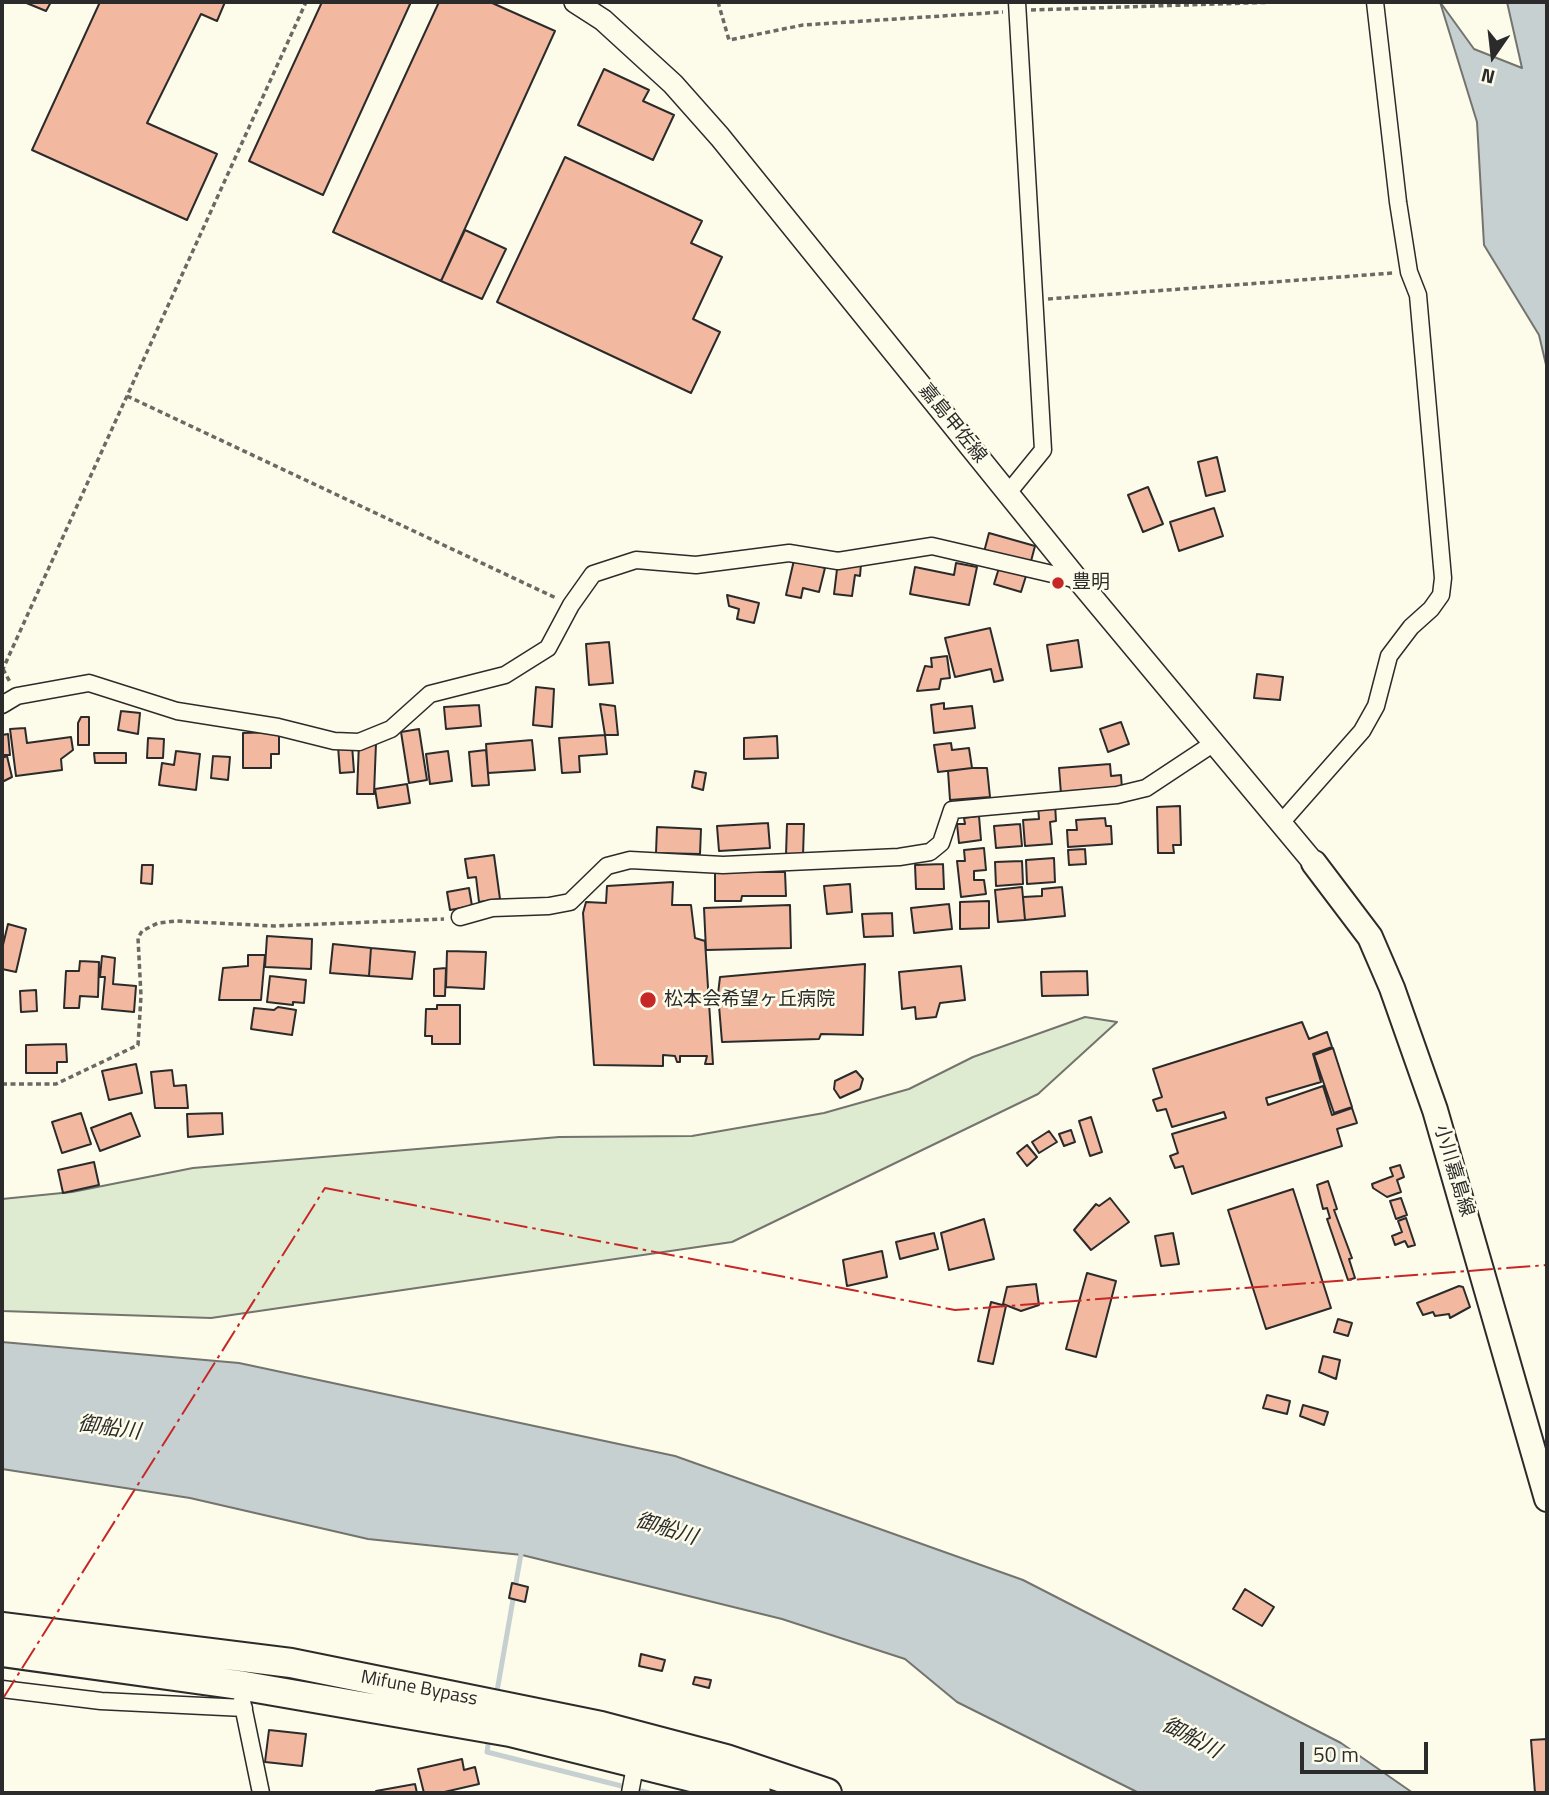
<!DOCTYPE html>
<html>
<head>
<meta charset="utf-8">
<style>
  body { margin:0 }
  #map { position:relative; width:1549px; height:1795px; overflow:hidden; background:#fdfbea; font-family:"Titillium Web",sans-serif }
  canvas { display:block }
  .frame { position:absolute; inset:0; border:4px solid #2b2b2b; pointer-events:none }
  .north { position:absolute; left:1458px; top:21px; width:70px; height:70px; -webkit-text-stroke:5px #fdfbea; paint-order:stroke; rotate:194deg; font-size:19px; font-weight:700; line-height:28px; text-align:center; color:#2b2b2b }
  .north::after { content:''; display:block; margin:auto; width:24px; height:32px; background:#2b2b2b; clip-path:polygon(50% 0,100% 100%,50% 72%,0 100%) }
  .scale { position:absolute; left:1300px; top:1742px; width:128px; height:32px; box-sizing:border-box; border:4px solid #2b2b2b; border-top:0; padding-left:9px; font-size:21px; line-height:24px; white-space:nowrap; color:#2b2b2b; -webkit-text-stroke:5px #fdfbea; paint-order:stroke }
</style>
</head>
<body>
<div id="map">
<canvas width="1549" height="1795"></canvas>
<div class="frame"></div>
<div class="north">N</div>
<div class="scale">50 m</div>
</div>
<script>
const ctx = document.querySelector('canvas').getContext('2d');
ctx.lineJoin = 'round';
function paint(path, color) { ctx.fillStyle = color; ctx.fill(path, 'evenodd'); }
const toPath = rows => new Path2D(rows.map(r => 'M' + r).join(''));
function stroke(path, color, width, dash) { ctx.strokeStyle = color; ctx.lineWidth = width; ctx.lineCap = dash ? 'butt' : 'round'; ctx.setLineDash(dash || []); ctx.stroke(path); }
function label(font, color, halo, rows, align = 'center') {
  ctx.font = font + ' "Titillium Web","Noto Sans JP",sans-serif'; ctx.lineWidth = 5; ctx.setLineDash([]); ctx.textBaseline = 'middle'; ctx.strokeStyle = halo; ctx.fillStyle = color; for (const [text, x, y, turn = 0] of rows) {
    ctx.save(); ctx.translate(x, y); ctx.rotate((+turn || 0) * Math.PI / 180); ctx.textAlign = isNaN(turn) ? turn : align; if (halo) ctx.strokeText(text, 0, 0); ctx.fillText(text, 0, 0); ctx.restore();
  }
}
const green = toPath([
  [1085,1017,1117,1022,1038,1094,732,1242,211,1318,2,1311,2,1199,72,1192,193,1168,559,1137,692,1136,824,1113,909,1089,973,1057,1085,1017]
]);
const water = toPath([
  [1440,2,1474,49,1522,68,1507,2,1547,2,1547,369,1539,335,1484,245,1477,122,1440,2],
  [2,1342,239,1363,675,1456,1023,1580,1341,1743,1413,1793,1139,1793,957,1702,905,1659,782,1619,522,1555,368,1539,190,1498,2,1469,2,1342]
]);
const stream = toPath([
  [496,1697,522,1548],
  [489,1738,487,1752,649,1793]
]);
const building = toPath([
  [24,2,51,2,46,11,24,2],
  [100,2,225,2,217,21,201,14,147,123,217,154,187,220,32,150,100,2],
  [322,2,411,2,323,195,249,161,322,2],
  [439,2,490,2,555,31,441,281,333,232,439,2],
  [604,69,649,90,643,101,674,115,653,160,578,125,604,69],
  [565,157,702,221,691,243,722,257,693,319,720,332,691,393,497,302,565,157],
  [465,230,506,249,482,299,441,281,465,230],
  [1217,457,1225,491,1206,496,1198,462,1217,457],
  [1148,487,1163,524,1143,532,1128,495,1148,487],
  [1214,508,1223,536,1179,551,1170,522,1214,508],
  [989,533,1035,546,1030,565,984,552,989,533],
  [794,560,825,568,819,592,803,588,801,598,786,595,794,560],
  [838,561,861,564,860,576,855,575,852,596,834,594,838,561],
  [956,563,977,567,969,605,910,594,915,567,954,575,956,563],
  [999,568,1026,576,1021,592,994,584,999,568],
  [727,595,759,603,754,623,737,619,739,609,729,606,727,595],
  [990,628,1003,680,994,682,991,669,955,677,945,638,990,628],
  [1078,640,1082,667,1051,671,1047,645,1078,640],
  [609,642,613,683,589,685,586,644,609,642],
  [947,656,950,678,941,679,939,689,917,691,925,666,932,667,931,658,947,656],
  [1257,674,1283,677,1280,700,1254,698,1257,674],
  [536,687,554,689,552,727,533,725,536,687],
  [944,703,944,709,972,706,975,728,934,733,931,705,944,703],
  [600,704,615,706,618,735,605,735,600,704],
  [479,705,481,726,446,729,444,707,479,705],
  [121,711,140,713,138,734,118,730,121,711],
  [81,717,89,717,89,745,78,745,78,723,81,717],
  [1121,722,1129,744,1108,752,1100,729,1121,722],
  [25,728,27,743,71,737,73,750,61,759,62,770,16,776,10,729,25,728],
  [419,729,427,780,409,783,401,732,419,729],
  [279,732,279,754,271,754,271,768,243,768,243,733,279,732],
  [8,734,10,755,2,755,2,735,8,734],
  [605,735,607,754,579,756,580,772,562,773,559,738,605,735],
  [777,736,778,758,744,759,744,738,777,736],
  [148,738,164,739,163,758,147,758,148,738],
  [532,740,535,770,488,773,486,744,532,740],
  [359,742,376,743,374,794,357,794,359,742],
  [951,743,952,750,969,748,972,768,938,772,934,745,951,743],
  [352,745,354,772,340,773,338,746,352,745],
  [486,750,489,785,472,786,469,752,486,750],
  [176,751,200,754,196,790,159,785,162,763,174,765,176,751],
  [448,751,452,781,430,784,426,754,448,751],
  [94,753,126,753,126,763,95,763,94,753],
  [7,756,12,777,2,782,2,758,7,756],
  [213,756,230,757,228,780,211,778,213,756],
  [1110,764,1111,776,1121,775,1122,789,1061,794,1059,768,1110,764],
  [972,768,987,768,990,797,950,800,948,771,972,768],
  [695,771,706,773,703,790,692,787,695,771],
  [407,784,410,803,378,808,375,789,407,784],
  [1055,804,1056,821,1050,822,1052,844,1025,846,1023,820,1039,819,1038,806,1055,804],
  [1180,806,1181,845,1173,845,1174,853,1158,853,1157,807,1180,806],
  [979,816,981,840,959,843,957,824,965,824,964,818,979,816],
  [1105,818,1106,826,1111,826,1112,844,1068,847,1067,830,1077,830,1076,820,1105,818],
  [768,823,770,848,719,851,717,826,768,823],
  [787,824,804,824,803,856,786,855,787,824],
  [1020,824,1022,846,996,848,994,826,1020,824],
  [657,827,701,829,700,854,656,853,657,827],
  [984,848,986,870,974,871,974,880,984,880,986,894,961,897,957,861,965,861,964,850,984,848],
  [1085,849,1086,864,1069,865,1068,850,1085,849],
  [494,855,500,899,479,902,476,877,468,878,465,859,494,855],
  [1054,858,1055,882,1027,884,1026,860,1054,858],
  [1022,861,1023,884,996,886,995,862,1022,861],
  [943,864,944,889,916,889,915,865,943,864],
  [142,865,153,865,152,884,141,883,142,865],
  [715,872,785,872,786,896,742,896,741,901,715,901,715,872],
  [673,882,672,905,691,905,695,938,705,941,713,1064,705,1064,707,1056,680,1056,680,1062,677,1062,675,1056,663,1055,663,1066,594,1065,583,913,586,902,606,903,607,886,673,882],
  [850,884,852,912,827,914,824,886,850,884],
  [1022,887,1025,920,998,922,995,890,1022,887],
  [1062,887,1065,916,1025,920,1023,897,1042,896,1042,889,1062,887],
  [469,888,472,906,450,910,447,892,469,888],
  [989,901,989,928,960,929,960,902,989,901],
  [949,904,952,929,914,933,911,908,949,904],
  [790,905,791,948,706,950,704,908,790,905],
  [892,913,893,936,864,937,862,914,892,913],
  [8,924,26,929,16,972,2,969,2,949,8,924],
  [267,936,312,939,311,969,265,967,267,936],
  [333,944,371,948,369,976,330,973,333,944],
  [371,948,415,952,412,979,369,976,371,948],
  [447,951,486,952,484,989,446,987,447,951],
  [248,955,265,955,261,1000,219,1000,223,968,248,966,248,955],
  [102,956,115,958,113,984,136,986,134,1012,102,1009,105,977,100,977,102,956],
  [80,961,99,962,98,997,80,996,79,1008,64,1008,66,971,79,971,80,961],
  [865,964,863,1035,821,1034,819,1039,722,1042,718,994,720,977,865,964],
  [961,966,965,1000,940,1003,936,1017,916,1019,915,1007,902,1009,899,972,961,966],
  [446,968,445,996,434,996,434,969,446,968],
  [1087,971,1088,995,1042,996,1041,972,1087,971],
  [270,976,306,980,304,1003,293,1002,293,1005,267,1002,270,976],
  [36,990,37,1011,21,1012,20,991,36,990],
  [437,1005,460,1005,460,1044,432,1044,432,1036,425,1036,426,1009,437,1009,437,1005],
  [278,1007,296,1010,292,1035,251,1029,254,1008,274,1010,278,1007],
  [1302,1022,1309,1039,1327,1032,1332,1047,1313,1054,1321,1082,1266,1098,1268,1105,1323,1086,1332,1115,1352,1108,1357,1123,1337,1129,1342,1146,1192,1194,1183,1166,1175,1168,1170,1156,1178,1153,1172,1134,1226,1118,1224,1112,1172,1127,1166,1109,1157,1111,1153,1100,1162,1097,1153,1069,1302,1022],
  [66,1044,67,1062,57,1062,57,1073,26,1073,26,1045,66,1044],
  [1333,1048,1352,1107,1334,1113,1314,1055,1333,1048],
  [136,1064,142,1093,109,1100,102,1071,136,1064],
  [172,1070,174,1086,186,1085,188,1108,155,1108,151,1072,172,1070],
  [856,1071,863,1079,860,1089,840,1098,834,1089,835,1081,856,1071],
  [81,1113,91,1144,62,1153,52,1122,81,1113],
  [131,1113,140,1136,100,1151,91,1128,131,1113],
  [222,1113,223,1134,188,1137,187,1114,222,1113],
  [1091,1117,1102,1152,1090,1156,1079,1121,1091,1117],
  [1071,1130,1075,1142,1064,1146,1059,1134,1071,1130],
  [1049,1131,1057,1142,1039,1153,1032,1142,1049,1131],
  [1027,1145,1037,1157,1027,1166,1017,1153,1027,1145],
  [94,1162,99,1185,63,1193,58,1170,94,1162],
  [1400,1165,1404,1177,1397,1180,1401,1192,1387,1197,1373,1188,1372,1184,1393,1176,1390,1168,1400,1165],
  [1328,1181,1337,1209,1334,1210,1352,1258,1349,1259,1355,1278,1348,1280,1327,1219,1330,1218,1327,1208,1323,1209,1317,1185,1328,1181],
  [1293,1189,1331,1308,1266,1329,1228,1210,1293,1189],
  [1110,1198,1129,1222,1091,1250,1074,1230,1096,1204,1099,1206,1110,1198],
  [1401,1198,1407,1215,1396,1219,1390,1201,1401,1198],
  [1406,1218,1415,1245,1408,1247,1405,1241,1395,1245,1392,1236,1402,1232,1398,1221,1406,1218],
  [984,1219,994,1259,949,1270,941,1233,984,1219],
  [934,1233,938,1249,900,1259,896,1242,934,1233],
  [1173,1233,1179,1264,1161,1266,1155,1236,1173,1233],
  [882,1251,887,1277,847,1286,843,1260,882,1251],
  [1087,1273,1116,1281,1096,1357,1066,1349,1087,1273],
  [1036,1284,1039,1305,1021,1311,1003,1304,1007,1287,1036,1284],
  [1459,1286,1463,1287,1470,1307,1450,1318,1449,1314,1435,1316,1433,1312,1423,1315,1417,1303,1459,1286],
  [991,1302,1006,1306,993,1364,978,1361,991,1302],
  [1338,1319,1352,1323,1348,1336,1334,1332,1338,1319],
  [1323,1356,1340,1360,1336,1379,1319,1372,1323,1356],
  [1267,1395,1290,1401,1287,1414,1263,1408,1267,1395],
  [1303,1405,1328,1412,1324,1425,1300,1416,1303,1405],
  [512,1583,528,1587,525,1602,509,1598,512,1583],
  [1245,1589,1274,1607,1262,1626,1233,1609,1245,1589],
  [641,1654,665,1660,662,1671,639,1666,641,1654],
  [695,1677,711,1680,709,1688,693,1684,695,1677],
  [269,1730,306,1734,302,1766,265,1762,269,1730],
  [1547,1739,1547,1793,1535,1793,1531,1740,1547,1739],
  [462,1759,464,1770,475,1767,479,1784,440,1793,424,1793,418,1769,462,1759],
  [415,1784,417,1793,376,1793,376,1791,415,1784]
]);
const path = toPath([
  [718,2,729,40,803,25,1003,12],
  [1031,10,1278,2],
  [1048,299,1393,273],
  [127,396,556,598],
  [3,669,11,684],
  [2,671,306,2],
  [2,1084,56,1084,138,1045,141,996,138,938,142,931,158,923,176,921,274,926,444,919]
]);
const street = toPath([
  [1008,493,1043,450,1017,2],
  [2,705,17,696,89,683,177,711,278,727,334,741,359,742,391,729,430,694,505,675,548,648,571,605,593,574,636,560,696,565,789,553,838,561,932,546,1078,580],
  [1280,824,1362,731,1376,706,1389,656,1411,627,1431,609,1441,595,1443,578,1418,295,1409,272,1398,202,1375,2],
  [460,917,492,908,549,906,570,902,607,866,630,860,723,865,899,857,930,852,941,843,952,810,1117,795,1146,788,1214,743],
  [2,1689,101,1701,244,1708],
  [242,1701,261,1793],
  [630,1793,637,1756]
]);
const secondary = toPath([
  [575,2,603,20,673,84,720,137,1078,580,1314,863]
]);
const primary = toPath([
  [1314,863,1370,937,1392,988,1435,1110,1547,1499]
]);
const highway = toPath([
  [2,1627,291,1663,601,1726,726,1759,827,1793],
  [2,1652,239,1685,510,1732,756,1793]
]);
const power = toPath([
  [2,1700,325,1188,955,1310,1547,1265]
]);
const markers = [
  [1058,583,7,"#c62828"],
  [648,1000,9,"#c62828"]
];
const streetNames = [
  ["嘉島甲佐線",952,424,51],
  ["小川嘉島線",1453,1171,73],
  ["Mifune Bypass",419,1689,11]
];
const poiNames = [
  ["豊明",1072,583],
  ["松本会希望ヶ丘病院",664,1000]
];
const waterNames = [
  ["御船川",109,1429,8],
  ["御船川",666,1530,17],
  ["御船川",1191,1739,28]
];
paint(green, '#deebd1');
stroke(green, '#74746e', 2);
paint(water, '#c7d0d0');
stroke(water, '#74746e', 2);
stroke(stream, '#c7d0d0', 5);
paint(building, '#f2b8a0');
stroke(building, '#2b2b2b', 2);
stroke(street, '#2b2b2b', 19);
stroke(secondary, '#2b2b2b', 24);
stroke(primary, '#2b2b2b', 28);
stroke(highway, '#2b2b2b', 32);
stroke(path, '#6a6964', 3.5, [5, 3.5]);
stroke(street, '#fdfbea', 16);
stroke(secondary, '#fdfbea', 21);
stroke(primary, '#fdfbea', 24);
stroke(highway, '#fdfbea', 28);
stroke(power, '#c62828', 2, [24, 5, 3.5, 5]);
for (const [x, y, r, color] of markers) { const dot = new Path2D(); dot.arc(x, y, r, 0, 2 * Math.PI); ctx.fillStyle = color; ctx.fill(dot); stroke(dot, '#fdfbea', 2.5); }
label('19px', '#2b2b2b', '#fdfbea', streetNames);
label('19px', '#2b2b2b', '#fdfbea', poiNames, 'left');
label('italic 21px', '#2b2b2b', '#fdfbea', waterNames);
</script>
</body>
</html>
